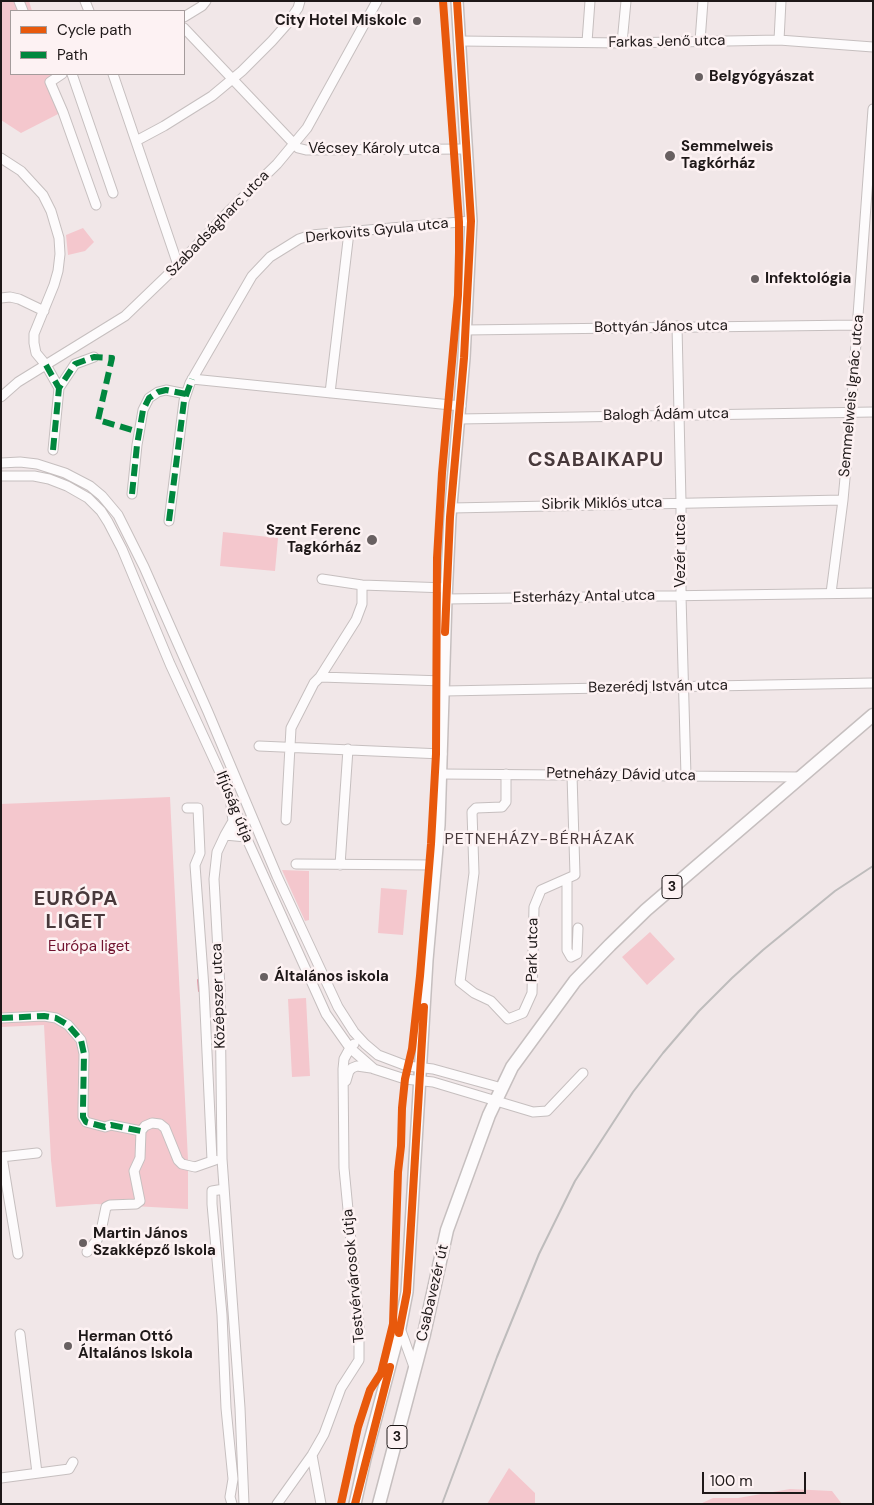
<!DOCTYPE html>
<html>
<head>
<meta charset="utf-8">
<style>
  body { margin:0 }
  #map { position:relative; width:874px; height:1505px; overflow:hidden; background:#f1e7e8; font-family:"DM Sans",sans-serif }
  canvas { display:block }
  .frame { position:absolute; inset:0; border:2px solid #1e1818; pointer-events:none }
  .legend { position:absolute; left:10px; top:10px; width:175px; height:65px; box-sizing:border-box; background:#fdf2f3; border:1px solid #a49b9b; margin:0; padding:6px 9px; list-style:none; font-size:15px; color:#1e1818 }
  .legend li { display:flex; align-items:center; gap:10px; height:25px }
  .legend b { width:25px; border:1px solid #a49b9b }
  .scale { position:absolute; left:702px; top:1472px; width:104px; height:22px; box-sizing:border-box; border:2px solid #1e1818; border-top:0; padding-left:6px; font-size:15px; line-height:18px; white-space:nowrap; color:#1e1818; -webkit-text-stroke:4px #fdf2f3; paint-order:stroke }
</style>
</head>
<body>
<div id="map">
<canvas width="874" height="1505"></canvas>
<div class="frame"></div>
<ul class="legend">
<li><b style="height:6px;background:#e8590c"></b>Cycle path</li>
<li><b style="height:6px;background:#00873e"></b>Path</li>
</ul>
<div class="scale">100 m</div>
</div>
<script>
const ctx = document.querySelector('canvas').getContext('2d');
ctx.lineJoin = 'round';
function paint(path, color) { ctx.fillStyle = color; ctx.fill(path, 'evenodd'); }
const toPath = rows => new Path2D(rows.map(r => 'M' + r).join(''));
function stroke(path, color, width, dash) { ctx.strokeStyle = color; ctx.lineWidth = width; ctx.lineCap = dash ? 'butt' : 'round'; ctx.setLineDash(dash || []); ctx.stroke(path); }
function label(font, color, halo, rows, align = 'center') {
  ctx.font = font + ' "DM Sans",sans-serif'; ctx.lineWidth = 5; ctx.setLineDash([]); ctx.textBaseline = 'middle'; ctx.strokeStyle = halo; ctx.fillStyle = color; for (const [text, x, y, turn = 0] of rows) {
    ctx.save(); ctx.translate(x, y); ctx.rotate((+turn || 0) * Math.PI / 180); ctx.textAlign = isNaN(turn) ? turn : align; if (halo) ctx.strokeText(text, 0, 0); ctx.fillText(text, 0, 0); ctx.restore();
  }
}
const green = toPath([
  [1,1,29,1,32,11,11,11,11,74,50,74,62,112,21,133,1,120],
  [83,228,94,242,85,251,68,255,66,235],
  [223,532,278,538,275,571,220,566],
  [170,797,188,1160,188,1209,96,1204,56,1207,51,1160,44,1025,1,1027,1,804],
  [282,870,309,871,309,920,305,921],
  [381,888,407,890,403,935,378,933],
  [650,932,675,959,647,985,622,957],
  [306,998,310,1076,292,1077,288,999],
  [509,1468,535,1493,535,1504,487,1504],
  [790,1489,832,1491,842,1504,700,1504,713,1498,738,1498]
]);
const stream = toPath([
  [198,980,199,991]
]);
const street = toPath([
  [19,1,23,11],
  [85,1,89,11],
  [184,17,202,6,206,1],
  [184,28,298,148,306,150,466,149],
  [779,40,781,1],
  [461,41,622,43,779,40,873,47],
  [700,41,703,1],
  [587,42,590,1],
  [622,43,626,1],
  [62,74,50,82,63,112,96,205],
  [72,74,113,193],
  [113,74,178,265],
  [136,141,164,126,212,96,242,71,272,41,287,24,298,8,300,1],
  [1,158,21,171,43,195,51,211,59,238,60,254,58,271,54,285,34,334,34,343,36,353,46,365,59,388],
  [1,298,10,297,19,299,44,311],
  [677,326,681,502,681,596,686,776],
  [465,330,858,325],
  [192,379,461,406],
  [330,393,349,232],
  [1,397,18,382,125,316,178,265,228,212,277,164,307,128,377,1],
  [459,419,873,412],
  [53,450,59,388,75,364,94,357],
  [1,463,20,462,37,464,65,473,90,486,102,496,118,515,144,567,208,712,277,876,338,1007,354,1032,365,1044,378,1055,407,1066,433,1069,502,1088],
  [1,476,34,476,49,479,67,486,88,498,101,511,108,522,122,549,170,664,224,781,246,837,326,1014,350,1048,374,1069,405,1079,433,1082,533,1112,547,1111,583,1073],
  [132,494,137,445,143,410,149,398,158,392,166,390,186,394],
  [452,508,843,500],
  [169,521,184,401,190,383,252,276,270,257,299,239,311,235,471,221],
  [322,579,362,585,447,588],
  [831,593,843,500,851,412,873,109],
  [446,599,873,593],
  [320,677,444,681],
  [444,691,873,683],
  [259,746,442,754],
  [441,774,800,777],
  [506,774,506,802,502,807,476,808,472,812,474,873,460,982,474,993,491,1001,508,1019,523,1013,532,993,534,907,541,890,575,875,572,775],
  [231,805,233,821,225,835,246,837],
  [187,808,198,808,200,853,195,865,204,988,212,1160],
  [286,820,291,728,314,683,320,677,356,620,362,604,362,585],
  [296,864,435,865],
  [340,865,348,749],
  [567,880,567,950,571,957,577,954,578,928],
  [1,1018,44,1016,56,1018,68,1025,81,1040,84,1054,83,1108,83,1117,86,1122,105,1127,111,1125,141,1131],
  [346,1081,349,1071,352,1068,357,1066,371,1068],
  [1,1157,37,1153],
  [2,1157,18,1254],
  [224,1189,212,1191,212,1204,222,1315,226,1408,233,1479,230,1497,232,1504],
  [87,1252,97,1240,101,1231,106,1207,110,1205,136,1204,140,1201,134,1171,140,1158,141,1131,145,1126,152,1123,160,1124,165,1128,178,1160,182,1164,195,1167,215,1160],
  [400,1328,414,1367],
  [20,1334,37,1473],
  [312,1455,321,1504],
  [1,1478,69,1469,73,1462],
  [244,1504,240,1408,222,1159,220,988,214,879,217,852,225,835,246,821],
  [277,1504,312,1455,324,1434,341,1388,359,1360,359,1324,344,1168,343,1069,344,1059,350,1048,354,1044]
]);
const secondary = toPath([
  [355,1504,365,1459,400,1328,407,1292,427,960,439,825,446,599,450,517,464,358,471,221,457,1]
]);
const primary = toPath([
  [379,1504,424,1334,447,1230,489,1115,512,1067,575,981,610,945,646,910,873,715]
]);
const rail = toPath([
  [442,1504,497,1357,539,1254,575,1181,633,1092,663,1053,699,1011,732,978,763,950,835,891,873,866]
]);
const quiet = toPath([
  [46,365,59,388],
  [53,450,59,388,75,364,94,357,112,358,98,420,139,432],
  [132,494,137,445,143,410,149,398,158,392,166,390,186,394],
  [169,521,184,401,192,379],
  [1,1018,44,1016,56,1018,68,1025,81,1040,84,1054,83,1108,83,1117,86,1122,105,1127,111,1125,141,1131]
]);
const cycleway = toPath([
  [445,632,450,517,464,358,471,221,457,1],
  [399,1333,407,1292,424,1007],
  [341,1504,358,1427,370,1390,381,1373,393,1324,398,1172,401,1146,402,1108,405,1079,412,1049,420,976,431,844,436,754,437,558,442,473,458,295,459,252,459,222,443,1],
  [355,1504,390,1367]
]);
const markers = [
  [417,21,5,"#686061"],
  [699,77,5,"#686061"],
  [670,156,6,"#686061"],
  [755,279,5,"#686061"],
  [372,540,6,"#686061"],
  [264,977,5,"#686061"],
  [83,1243,5,"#686061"],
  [68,1346,5,"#686061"]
];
const shields = [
  [672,887,20],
  [397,1437,20]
];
const shieldNames = [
  ["3",672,887],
  ["3",397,1437]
];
const poiNames = [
  ["City Hotel Miskolc",407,21,"right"],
  ["Belgyógyászat",709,77],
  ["Semmelweis",681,147],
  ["Tagkórház",681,164],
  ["Infektológia",765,279],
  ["Szent Ferenc",361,531,"right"],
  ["Tagkórház",361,548,"right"],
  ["Általános iskola",274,977],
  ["Martin János",93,1234],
  ["Szakképző Iskola",93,1251],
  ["Herman Ottó",78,1337],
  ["Általános Iskola",78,1354]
];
const streetNames = [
  ["Farkas Jenő utca",667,42,-1],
  ["Vécsey Károly utca",374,149],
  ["Szabadságharc utca",218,224,-46],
  ["Derkovits Gyula utca",377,231,-6],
  ["Bottyán János utca",661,327,-1],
  ["Semmelweis Ignác utca",852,396,-85],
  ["Balogh Ádám utca",666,415,-1],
  ["Sibrik Miklós utca",602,504,-1],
  ["Vezér utca",681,551,-90],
  ["Esterházy Antal utca",584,597,-1],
  ["Bezerédj István utca",658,687,-1],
  ["Petneházy Dávid utca",621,775,1],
  ["Ifjúság útja",234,807,68],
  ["Park utca",533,950,-89],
  ["Középszer utca",219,996,-92],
  ["Testvérvárosok útja",354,1276,-95],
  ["Csabavezér út",433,1293,-77]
];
const parkNames = [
  ["Európa liget",89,947]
];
const neighbourhoodNames = [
  ["PETNEHÁZY-BÉRHÁZAK",540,840]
];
const districtNames = [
  ["CSABAIKAPU",596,461],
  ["EURÓPA",76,900],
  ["LIGET",76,923]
];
paint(green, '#f4c7cd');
stroke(stream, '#e095a3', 2);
stroke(street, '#c6bfbf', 11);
stroke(secondary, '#c6bfbf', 14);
stroke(primary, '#c6bfbf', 15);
stroke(street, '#fdfbfc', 9);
stroke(secondary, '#fdfbfc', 11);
stroke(primary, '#fdfbfc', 12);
stroke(rail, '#bebcbc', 2);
stroke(quiet, '#00873e', 6, [12, 6]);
stroke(cycleway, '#e8590c', 8);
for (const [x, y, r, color] of markers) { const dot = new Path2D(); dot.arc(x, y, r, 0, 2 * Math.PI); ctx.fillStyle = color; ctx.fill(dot); stroke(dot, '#fdf2f3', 2); }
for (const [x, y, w] of shields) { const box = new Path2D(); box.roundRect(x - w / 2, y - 11.5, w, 23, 4); ctx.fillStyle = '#fdf2f3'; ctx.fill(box); stroke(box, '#1e1818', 1); }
label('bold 14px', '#1e1818', null, shieldNames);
label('bold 15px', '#1e1818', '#fdf2f3', poiNames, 'left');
label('15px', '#1e1818', '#fdf2f3', streetNames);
label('15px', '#70122e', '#fdf2f3', parkNames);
ctx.letterSpacing = '1px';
label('16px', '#48393b', '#fdf2f3', neighbourhoodNames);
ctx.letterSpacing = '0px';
ctx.letterSpacing = '1px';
label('bold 20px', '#48393b', '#fdf2f3', districtNames);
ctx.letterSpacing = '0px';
</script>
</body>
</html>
